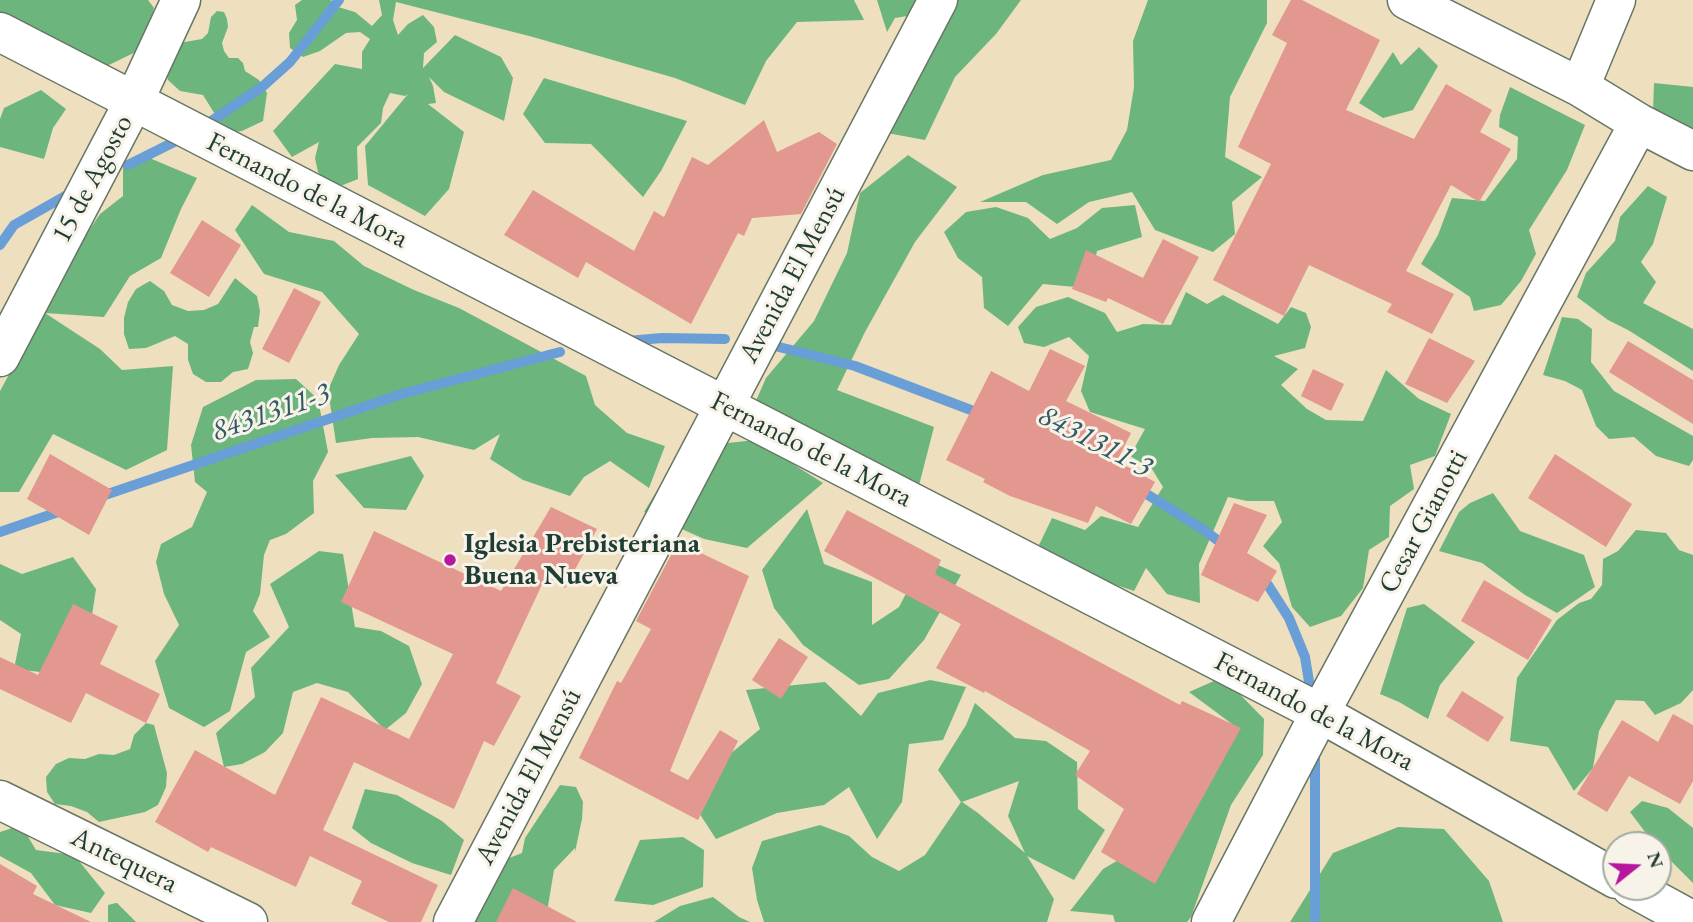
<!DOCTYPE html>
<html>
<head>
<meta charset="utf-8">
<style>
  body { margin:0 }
  #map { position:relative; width:1693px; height:922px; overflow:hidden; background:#eedfbf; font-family:"EB Garamond",serif }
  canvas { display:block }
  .north { position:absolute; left:1602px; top:831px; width:70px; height:70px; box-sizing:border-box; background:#f7f3e8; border:2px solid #a1aaa0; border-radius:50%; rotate:72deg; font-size:19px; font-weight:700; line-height:28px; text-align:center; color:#1f3d34 }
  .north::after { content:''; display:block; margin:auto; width:24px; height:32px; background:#b5179e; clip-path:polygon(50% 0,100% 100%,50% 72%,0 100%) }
</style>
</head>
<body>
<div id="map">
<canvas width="1693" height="922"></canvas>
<div class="north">N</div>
</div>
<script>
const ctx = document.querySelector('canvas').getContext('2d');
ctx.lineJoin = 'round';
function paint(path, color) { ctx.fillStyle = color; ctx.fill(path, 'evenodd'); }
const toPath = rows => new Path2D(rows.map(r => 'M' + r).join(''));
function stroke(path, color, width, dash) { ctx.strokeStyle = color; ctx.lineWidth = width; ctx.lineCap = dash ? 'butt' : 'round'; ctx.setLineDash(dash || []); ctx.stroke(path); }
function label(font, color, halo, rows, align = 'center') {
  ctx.font = font + ' "EB Garamond",serif'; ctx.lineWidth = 6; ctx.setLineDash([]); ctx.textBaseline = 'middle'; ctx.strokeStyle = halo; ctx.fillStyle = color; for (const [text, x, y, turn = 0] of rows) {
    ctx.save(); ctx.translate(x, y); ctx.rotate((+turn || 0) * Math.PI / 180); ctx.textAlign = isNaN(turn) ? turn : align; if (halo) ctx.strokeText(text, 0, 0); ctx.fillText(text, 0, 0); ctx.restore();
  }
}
const forest = toPath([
  [0,0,148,0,154,8,142,49,84,77,0,22],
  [302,0,330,0,337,3,338,7,355,12,372,26,382,15,379,0,854,0,864,20,797,22,766,61,745,105,675,78,533,37,396,2,393,20,398,35,408,24,423,15,434,27,437,42,424,53,423,68,455,35,501,57,513,78,504,121,444,92,429,77,433,86,436,103,428,104,464,132,449,189,425,216,368,185,365,146,408,94,405,96,390,93,383,108,381,123,357,147,358,179,343,185,328,184,318,172,315,158,319,142,292,157,273,131,335,64,362,69,362,52,370,39,360,32,346,33,320,51,303,57,290,48,289,33,297,20,295,5],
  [877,0,930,0,926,13,895,18,887,32],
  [954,0,1021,0,996,34,955,77,925,140,887,133],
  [1148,0,1267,0,1267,23,1230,97,1225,157,1262,177,1232,202,1235,234,1213,252,1155,230,1132,192,1089,202,1057,224,1026,202,980,202,1043,175,1111,160,1127,130,1134,87,1133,41],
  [217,11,224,12,227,19,228,27,222,43,224,51,229,58,238,58,243,63,245,71,259,80,267,93,263,121,242,131,235,132,221,124,203,95,180,91,168,80,166,73,179,43,202,39,208,33,211,17],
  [1419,47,1438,66,1413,110,1383,118,1359,103,1393,52,1401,65],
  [544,78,687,121,661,171,643,197,591,144,545,143,523,114],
  [1654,83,1693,87,1693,142,1653,112],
  [1510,87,1585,125,1567,170,1529,230,1536,254,1521,281,1501,305,1474,311,1470,297,1421,264,1438,235,1452,198,1485,201,1517,159,1518,137,1499,127,1500,115],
  [41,90,66,109,53,128,44,159,0,147,0,119,4,108],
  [140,154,197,178,181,209,161,258,130,276,104,317,45,313,100,349,122,370,173,366,167,450,126,470,53,434,19,492,0,492,0,391,81,242,100,214,123,196,123,165],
  [908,155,957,187,915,242,865,332,837,390,934,427,915,501,755,403,766,378,814,321,847,253,860,193],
  [1648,186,1667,197,1653,244,1641,262,1656,282,1643,303,1693,329,1693,371,1628,330,1608,320,1577,297,1586,273,1615,241,1620,217],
  [252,205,289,232,334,241,364,266,414,290,459,308,586,376,595,405,627,433,665,446,649,488,610,461,584,477,570,496,523,480,490,459,500,434,474,450,418,437,372,438,336,443,328,390,339,365,359,334,322,292,264,274,235,230],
  [1135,205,1142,237,1097,251,1090,282,1075,287,1043,284,1008,326,984,308,982,277,958,258,944,232,966,212,996,207,1028,218,1050,239,1077,228,1102,208],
  [235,278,257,296,260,311,258,327,254,327,250,342,253,353,248,369,233,372,221,382,206,382,193,374,188,360,188,344,175,336,146,348,129,349,124,334,124,318,128,302,136,289,150,281,164,291,172,305,188,311,204,310,218,304],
  [1186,292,1207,304,1223,295,1278,324,1291,307,1306,313,1311,327,1305,348,1274,356,1298,369,1281,385,1307,409,1326,420,1363,421,1386,370,1419,399,1451,414,1435,456,1410,465,1414,489,1390,506,1389,537,1369,550,1363,588,1341,616,1310,627,1292,607,1279,563,1263,546,1282,522,1274,501,1247,501,1228,497,1199,564,1200,603,1167,594,1146,568,1134,591,1092,577,1061,572,1039,545,1052,518,1085,530,1101,516,1138,527,1163,487,1152,469,1130,456,1145,429,1090,412,1081,391,1089,356,1069,337,1044,347,1024,343,1018,327,1036,307,1068,297,1105,313,1117,332,1143,324,1171,325],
  [1562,317,1578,319,1592,329,1591,362,1614,391,1693,436,1693,460,1689,466,1656,456,1634,437,1609,439,1596,426,1582,390,1565,381,1543,375],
  [296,379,318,399,328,452,313,481,314,513,286,534,270,540,264,555,260,594,253,611,270,637,246,652,230,711,204,727,169,708,155,661,179,625,164,594,156,562,161,544,192,527,207,492,195,482,191,445,203,407,256,380],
  [755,440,823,483,747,548,704,539,644,512,683,448],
  [411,456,424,476,406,510,364,508,335,475],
  [1493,493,1520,531,1584,555,1595,587,1557,613,1525,595,1482,563,1439,551,1459,512,1470,503],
  [807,509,824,564,872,582,872,625,899,607,924,559,961,575,924,640,889,679,859,685,803,645,774,608,762,570],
  [1636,530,1666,533,1679,550,1693,555,1693,690,1681,703,1655,715,1644,701,1616,700,1599,731,1593,768,1574,791,1548,747,1510,741,1517,678,1557,620,1579,603,1591,599,1602,585,1603,559,1618,551],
  [319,551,343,554,355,627,381,631,409,646,422,684,406,713,385,730,348,692,317,683,293,692,283,733,265,752,242,764,224,767,216,733,255,697,251,668,289,627,270,584],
  [73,557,96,589,92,615,49,673,14,669,21,634,0,620,0,564,22,574],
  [1424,604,1475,642,1440,685,1428,719,1399,702,1380,694,1407,608],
  [1223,677,1264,719,1263,755,1231,805,1191,917,1187,922,1115,922,1113,915,1070,911,1103,869,1146,844,1232,724,1189,692],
  [930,680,966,687,943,740,909,744,902,802,877,839,849,787,824,805,777,813,716,839,692,802,729,755,760,729,746,690,825,682,861,716,878,693],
  [975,703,1015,738,1046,741,1077,762,1078,809,1105,830,1074,880,1027,856,1054,899,1047,922,764,922,757,900,752,868,762,841,820,825,849,836,872,857,899,871,925,855,961,802,938,770,966,725],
  [1019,781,1008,816,1025,853,978,813,962,802],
  [146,723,154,725,167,773,166,787,158,805,145,812,99,822,87,812,71,806,55,804,47,792,46,777,56,764,69,758,85,759,99,754,114,755,130,749,134,735],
  [560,785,576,787,583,802,582,819,575,852,575,848,554,870,546,918,544,922,448,922,494,864,522,853,525,838],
  [365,789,397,795,442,821,464,840,451,875,412,863,371,843,352,828],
  [1642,801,1668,808,1693,828,1693,883,1658,848,1658,845,1655,845,1630,812],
  [21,825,36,850,74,855,105,893,91,913,55,905,31,873,0,856,0,832],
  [1398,827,1444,829,1489,881,1503,922,1290,922,1333,853],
  [683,837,704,850,703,887,653,905,614,901,640,840],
  [713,897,739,917,750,922,654,922,680,906],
  [116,903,117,903,136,922,108,922,108,905]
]);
const stream = toPath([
  [201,128,262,87,290,62,339,0],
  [128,165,184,137],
  [0,245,14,225,74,191],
  [627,341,662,338,725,339],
  [767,344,855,366,984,415],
  [1137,488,1204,530,1229,549],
  [99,497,405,393,560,352],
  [0,532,64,510],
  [1258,576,1268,585,1289,618,1305,657,1312,700],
  [1315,750,1315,922]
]);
const building = toPath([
  [1291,0,1302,0,1380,40,1346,110,1414,139,1446,84,1492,110,1480,132,1511,149,1479,202,1451,185,1406,271,1454,294,1432,334,1387,312,1392,304,1309,265,1284,316,1213,280,1271,164,1238,147,1287,43,1272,35],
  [764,120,777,152,819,132,837,144,801,214,752,218,744,236,738,233,691,324,586,262,578,278,504,235,533,190,634,251,654,211,664,217,692,157,708,165],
  [202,220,241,245,209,297,170,273],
  [1163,239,1199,257,1163,324,1108,298,1106,302,1072,289,1086,250,1143,278],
  [294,288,321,302,289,363,262,349],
  [1429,338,1475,361,1447,403,1405,384],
  [1628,341,1693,380,1693,424,1609,372],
  [1050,349,1085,366,1066,401,1131,433,1117,461,1155,482,1131,524,1096,506,1088,523,1010,496,983,482,985,479,946,460,991,371,1029,391],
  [1313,369,1344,384,1331,411,1301,396],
  [50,454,112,490,89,535,27,499],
  [1555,454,1632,504,1606,547,1528,498],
  [1234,503,1267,515,1247,553,1277,571,1258,602,1201,575],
  [551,507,597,529,565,588,546,576,496,683,521,696,494,746,484,741,454,809,354,762,323,830,438,885,421,922,389,922,351,904,362,881,310,856,296,887,211,847,208,852,155,822,195,750,275,795,321,697,409,739,453,654,341,602,374,531,501,591],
  [847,510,941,560,935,574,1180,705,1182,701,1241,728,1155,884,1101,852,1124,809,1075,775,1090,751,985,691,984,693,936,668,961,624,824,551],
  [678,542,749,576,670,771,688,780,720,730,738,741,698,820,579,758,617,681,621,683,651,629,636,621],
  [1484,580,1552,620,1528,660,1461,621],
  [73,604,118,626,100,664,160,694,146,723,86,693,71,723,0,689,0,657,38,675],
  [779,638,808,657,781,699,752,680],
  [1462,691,1504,717,1488,742,1446,716],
  [1673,714,1693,725,1693,781,1680,804,1629,776,1607,812,1577,794,1622,720,1658,742],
  [0,864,37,886,33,894,91,922,0,922],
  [513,888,577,922,496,922]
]);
const minor = toPath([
  [1407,0,1580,87,1639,123,1693,151],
  [0,32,1320,713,1616,879],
  [1580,87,1616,0],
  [0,357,134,101,181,0],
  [0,800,248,922],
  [1631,887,1693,921],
  [453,922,938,0],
  [1211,922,1320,713,1639,123]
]);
const markers = [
  [450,560,7,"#b5179e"]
];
const streetNames = [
  ["15 de Agosto",93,179,-62],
  ["Fernando de la Mora",307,191,27],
  ["Avenida El Mensú",793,275,-62],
  ["Fernando de la Mora",811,450,27],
  ["Cesar Gianotti",1424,522,-62],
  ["Fernando de la Mora",1314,712,28],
  ["Avenida El Mensú",529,777,-62],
  ["Antequera",124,861,26]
];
const poiNames = [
  ["Iglesia Prebisteriana",464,544],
  ["Buena Nueva",464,576]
];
const waterNames = [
  ["8431311-3",271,413,-19],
  ["8431311-3",1095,442,27]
];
paint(forest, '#6cb67e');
stroke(stream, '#699ed6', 10);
paint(building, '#e2978f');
stroke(minor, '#677665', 41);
stroke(minor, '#fff', 38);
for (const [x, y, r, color] of markers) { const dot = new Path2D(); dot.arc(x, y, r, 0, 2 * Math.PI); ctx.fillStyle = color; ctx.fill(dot); stroke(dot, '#f7f3e8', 2.5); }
label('28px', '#1f3d34', '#f7f3e8', streetNames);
label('bold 28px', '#1f3d34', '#f7f3e8', poiNames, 'left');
label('italic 30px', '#355a65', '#f7f3e8', waterNames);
</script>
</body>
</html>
